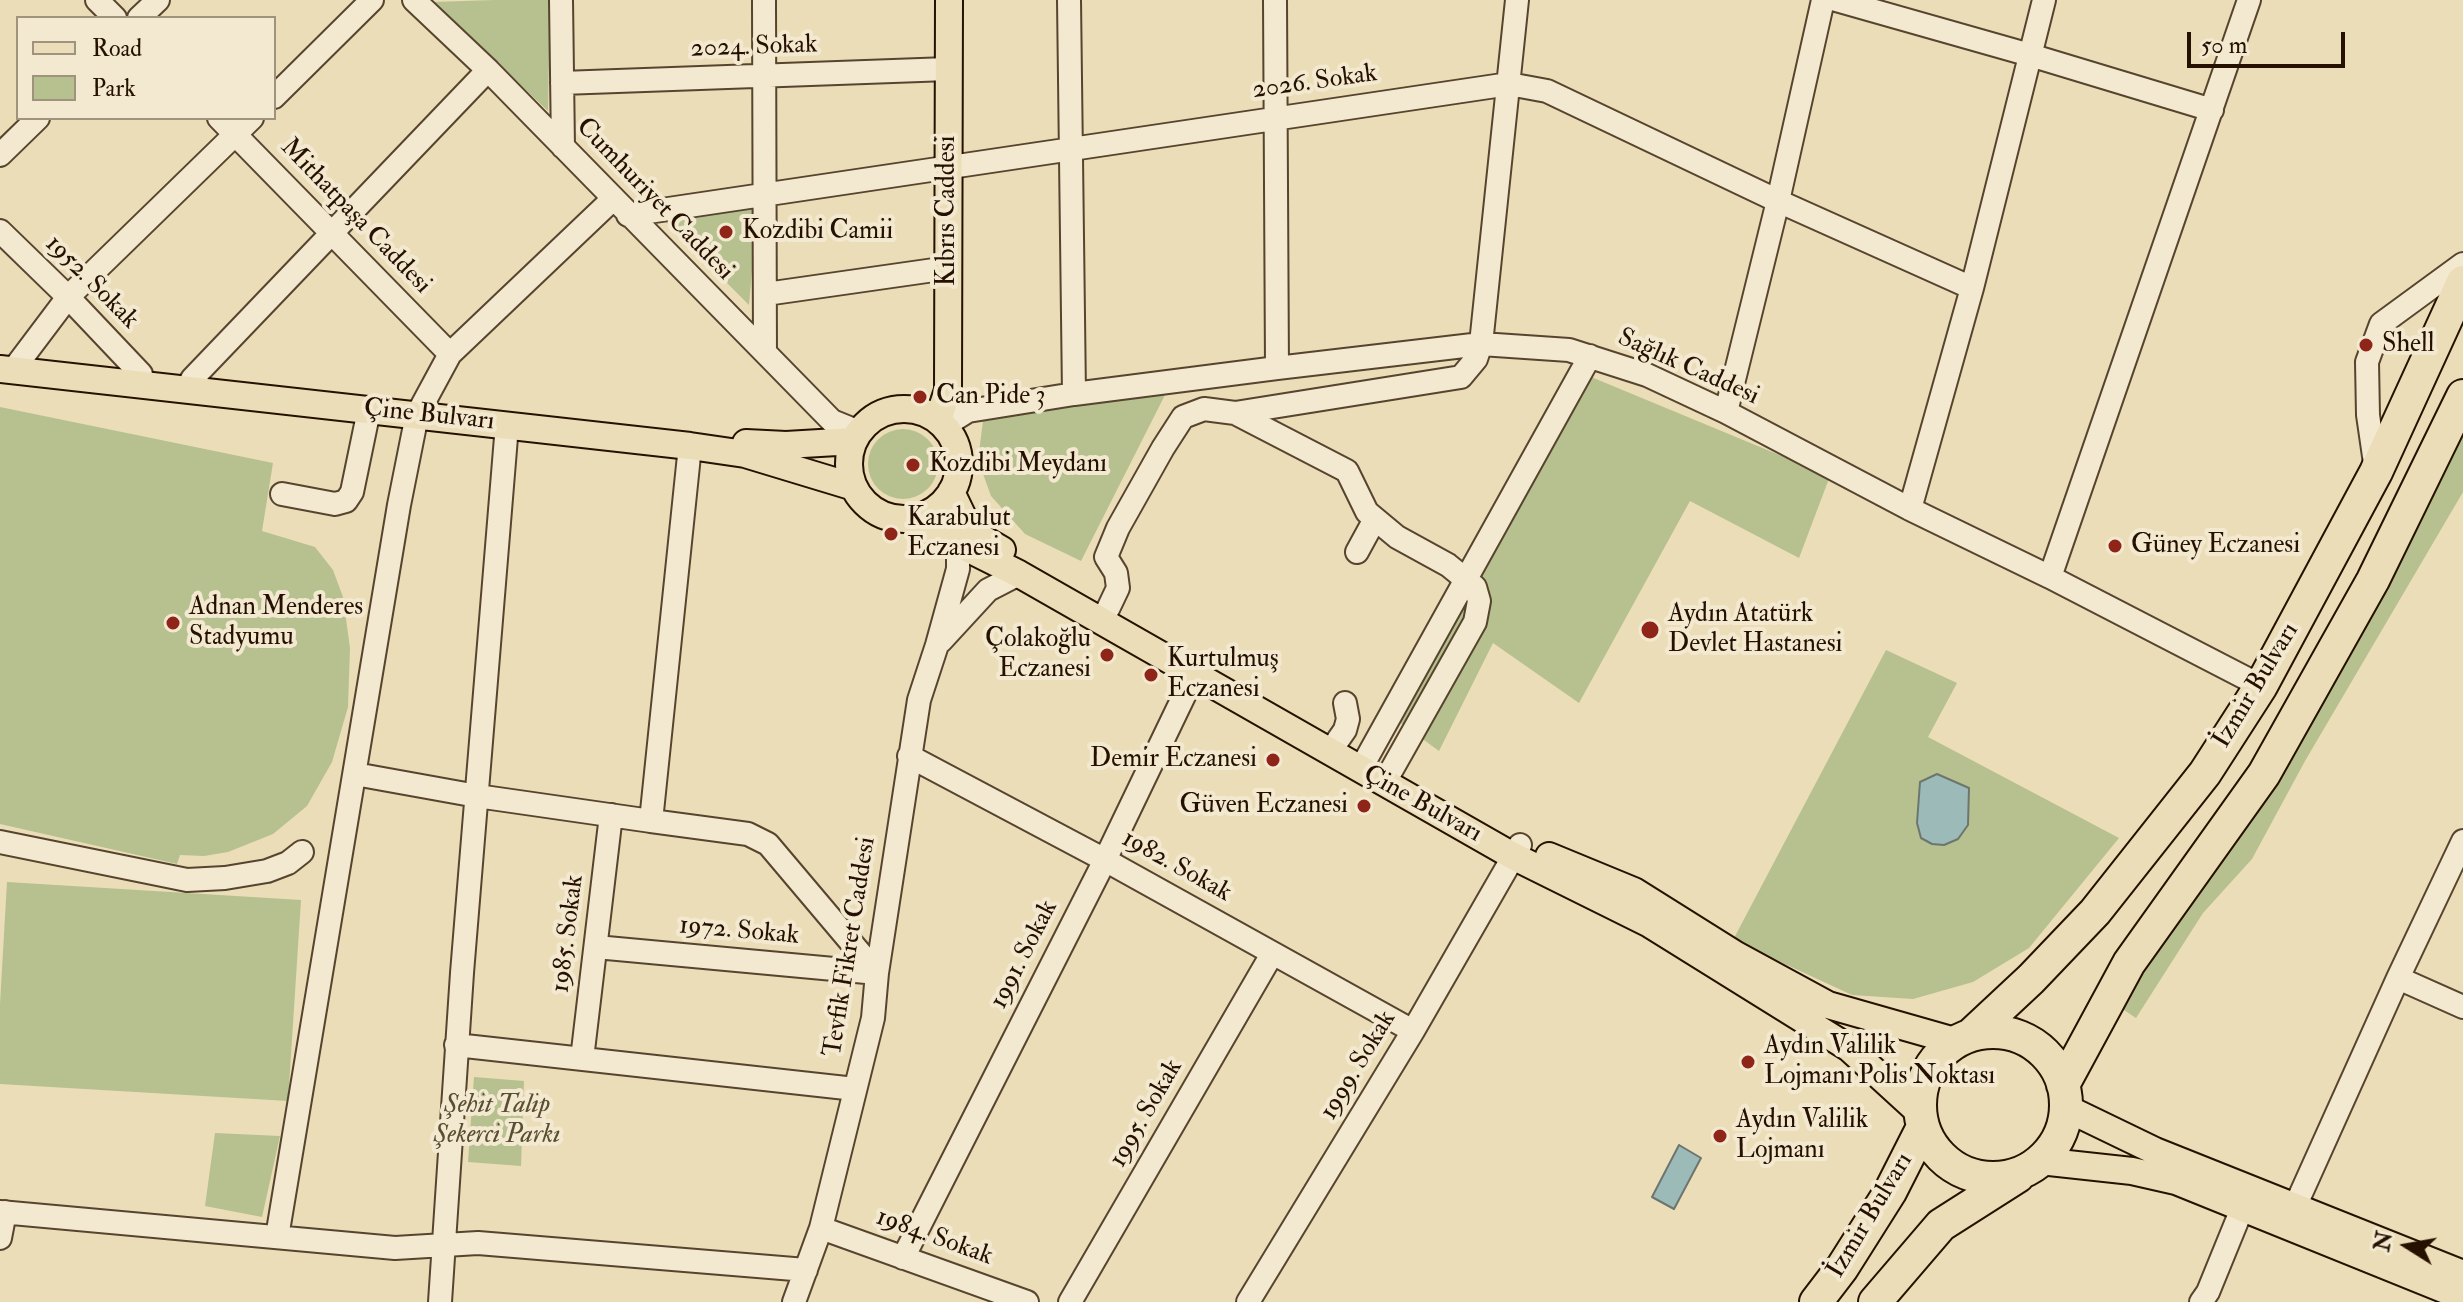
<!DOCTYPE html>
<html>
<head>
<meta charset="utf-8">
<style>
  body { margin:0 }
  #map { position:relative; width:2463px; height:1302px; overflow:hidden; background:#ebddb7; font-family:"IM FELL Double Pica",serif }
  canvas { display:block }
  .legend { position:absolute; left:16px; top:16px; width:260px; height:104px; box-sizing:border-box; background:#f2e9d0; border:2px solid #a0937d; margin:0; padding:10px 14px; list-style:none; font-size:24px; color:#261100 }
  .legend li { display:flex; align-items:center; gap:16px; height:40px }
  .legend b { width:40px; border:2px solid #a0937d }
  .north { position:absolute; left:2367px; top:1206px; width:80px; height:80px; -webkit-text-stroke:6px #f2e9d0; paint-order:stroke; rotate:281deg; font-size:22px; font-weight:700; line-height:32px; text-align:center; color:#261100 }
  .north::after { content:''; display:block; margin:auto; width:28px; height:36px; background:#261100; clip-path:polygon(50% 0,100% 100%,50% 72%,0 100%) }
  .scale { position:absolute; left:2187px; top:32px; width:158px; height:36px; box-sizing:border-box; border:4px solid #261100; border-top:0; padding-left:10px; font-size:24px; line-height:28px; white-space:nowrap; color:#261100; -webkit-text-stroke:6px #f2e9d0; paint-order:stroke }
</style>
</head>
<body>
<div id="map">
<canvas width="2463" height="1302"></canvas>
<ul class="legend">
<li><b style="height:10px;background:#ebddb7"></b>Road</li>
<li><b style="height:22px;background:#b6c18f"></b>Park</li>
</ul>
<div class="north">N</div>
<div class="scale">50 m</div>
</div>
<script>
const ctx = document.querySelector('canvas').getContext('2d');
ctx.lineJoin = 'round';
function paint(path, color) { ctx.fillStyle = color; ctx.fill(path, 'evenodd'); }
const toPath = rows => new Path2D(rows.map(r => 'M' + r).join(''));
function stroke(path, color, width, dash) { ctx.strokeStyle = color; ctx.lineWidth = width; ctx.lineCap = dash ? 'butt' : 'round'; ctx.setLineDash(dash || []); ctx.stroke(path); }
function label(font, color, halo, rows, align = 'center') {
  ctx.font = font + ' "IM FELL Double Pica",serif'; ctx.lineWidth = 8; ctx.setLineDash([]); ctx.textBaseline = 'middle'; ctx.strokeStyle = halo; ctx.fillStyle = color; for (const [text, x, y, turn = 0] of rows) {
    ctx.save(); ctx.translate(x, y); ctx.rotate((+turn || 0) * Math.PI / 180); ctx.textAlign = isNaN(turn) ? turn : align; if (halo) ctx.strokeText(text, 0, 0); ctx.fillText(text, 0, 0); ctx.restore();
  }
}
const green = toPath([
  [494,0,550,0,548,111,433,2],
  [758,200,749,305,659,215],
  [1584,374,1830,476,1799,558,1690,501,1579,703,1493,643,1439,751,1391,716],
  [1167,391,1081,561,1025,534,991,496,978,460,984,413],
  [0,407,273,463,262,531,315,547,333,570,343,597,350,648,348,707,332,762,307,806,273,834,228,852,204,856,180,855,177,864,0,824],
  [2463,419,2463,492,2305,761,2252,859,2203,913,2136,1018,2121,1008],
  '868 464a35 35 0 1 1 70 0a35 35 0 1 1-70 0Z',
  [1886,650,1957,683,1928,737,2119,838,2029,948,1973,982,1913,999,1852,995,1733,940],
  [7,882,301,900,288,1101,0,1084,0,1004],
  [474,1077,524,1081,521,1166,468,1162],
  [215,1133,280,1136,262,1217,205,1206]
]);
const water = toPath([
  [1937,774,1969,788,1968,825,1958,839,1944,845,1932,844,1921,838,1917,823,1920,782,1937,774],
  [1679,1145,1701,1158,1674,1209,1652,1197,1679,1145]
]);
const minor = toPath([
  [97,0,115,18],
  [414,0,488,70,832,421,859,432],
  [561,0,563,147],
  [764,0,765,352],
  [1069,0,1074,394],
  [1275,0,1277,368],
  [1836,0,2030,55,2212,110],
  [139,18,158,0],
  [562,83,948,69],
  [274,97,372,0],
  [219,118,450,354],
  [0,155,38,118],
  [628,215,1509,84,1547,91,1778,201,1972,288],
  [0,231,68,297,141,374],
  [766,294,948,268],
  [13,370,68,297,252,118],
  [192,379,488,70],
  [1726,412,1778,201,1823,0],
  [1235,413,1347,471,1367,512,1397,537,1448,565,1475,587,1479,601,1475,622,1391,771],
  [944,426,968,411,1074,394,1277,368,1481,344,1569,350,1647,375,1726,412,1910,509,2050,577,2261,686],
  [2376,470,2368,415,2367,362,2381,324,2463,264],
  [282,494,335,504,346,501,352,492,369,410],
  [1910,509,1972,288,2044,0],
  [1357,552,1375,519],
  [2050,577,2249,0],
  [1108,609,1118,588,1116,573,1106,557,1118,528,1163,448,1183,417,1204,409,1235,413,1461,377,1476,359,1481,344,1517,0],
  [941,641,988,590,1019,574],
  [1338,740,1345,730,1348,719,1345,703],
  [909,756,1105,860,1413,1031],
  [1360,770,1590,356],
  [355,774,477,796,651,821,690,446],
  [651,821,748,834,768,844,877,973],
  [0,842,187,880,225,878,267,871,288,863,302,852],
  [596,947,877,973],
  [2398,978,2463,1007],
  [456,1045,855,1089],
  [582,1059,611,815],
  [0,1212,395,1248,478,1243,806,1270],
  [2289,1220,2398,978,2463,841],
  [821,1228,1027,1302],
  [277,1237,399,505,417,415,450,354,613,199],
  [0,1238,5,1212],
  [903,1258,1105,860,1194,675],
  [440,1302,462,973,507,425],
  [794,1302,821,1228,873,1018,877,973,919,700,937,645,958,569,958,543],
  [1070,1302,1272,954],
  [1248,1302,1413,1031,1520,845],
  [2201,1302,2208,1292,2248,1194]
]);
const major = toPath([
  [0,369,690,446,745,454,854,487],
  '849 464a55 55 0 1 1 110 0a55 55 0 1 1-110 0Z',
  [938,420,948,390,949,0],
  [746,443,786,445,854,441],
  [951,492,963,517,978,536,1002,550],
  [909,519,1019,574,1513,856,1648,923,1849,1048,1919,1112],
  [1549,856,1634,891,1736,955,1828,1005,1958,1042],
  [2066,1108,2155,1151,2463,1274],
  [2040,1161,2132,1171,2176,1181,2463,1297]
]);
const highway = toPath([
  '1920 1105a73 73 0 1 1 146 0a73 73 0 1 1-146 0Z',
  [1971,1035,2031,979,2095,912,2205,773,2261,686,2376,472,2463,282],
  [2063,1085,2129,963,2264,774,2373,580,2463,396],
  [1816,1302,1842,1268,1890,1192,1923,1127],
  [1875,1302,1941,1225,2018,1176]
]);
const markers = [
  [726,232,8,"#8f2418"],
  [2366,345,8,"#8f2418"],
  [920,397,8,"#8f2418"],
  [913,465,8,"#8f2418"],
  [891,534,8,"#8f2418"],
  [2115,546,8,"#8f2418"],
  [173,623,8,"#8f2418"],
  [1650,630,10,"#8f2418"],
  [1107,655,8,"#8f2418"],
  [1151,675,8,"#8f2418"],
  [1273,760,8,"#8f2418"],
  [1364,806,8,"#8f2418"],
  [1748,1062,8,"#8f2418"],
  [1720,1136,8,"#8f2418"]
];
const streetNames = [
  ["2024. Sokak",754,48,-2],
  ["2026. Sokak",1315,83,-8],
  ["Cumhuriyet Caddesi",654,200,46],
  ["Kıbrıs Caddesi",948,211,-90],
  ["Mithatpaşa Caddesi",355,217,46],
  ["1952. Sokak",91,283,45],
  ["Sağlık Caddesi",1688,368,24],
  ["Çine Bulvarı",429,416,6],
  ["İzmir Bulvarı",2257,686,-59],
  ["Çine Bulvarı",1422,805,29],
  ["1982. Sokak",1176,867,29],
  ["1972. Sokak",739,932,5],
  ["1985. Sokak",569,934,-83],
  ["Tevfik Fikret Caddesi",851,947,-81],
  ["1991. Sokak",1025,955,-63],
  ["1999. Sokak",1359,1066,-59],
  ["1995. Sokak",1147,1114,-60],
  ["İzmir Bulvarı",1871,1216,-59],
  ["1984. Sokak",934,1238,20]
];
const poiNames = [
  ["Kozdibi Camii",742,232],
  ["Shell",2382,345],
  ["Can Pide 3",936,397],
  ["Kozdibi Meydanı",929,465],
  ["Karabulut",907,519],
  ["Eczanesi",907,549],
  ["Güney Eczanesi",2131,546],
  ["Adnan Menderes",189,608],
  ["Stadyumu",189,638],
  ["Aydın Atatürk",1668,615],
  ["Devlet Hastanesi",1668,645],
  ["Çolakoğlu",1091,640,"right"],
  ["Eczanesi",1091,670,"right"],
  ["Kurtulmuş",1167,660],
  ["Eczanesi",1167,690],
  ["Demir Eczanesi",1257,760,"right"],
  ["Güven Eczanesi",1348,806,"right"],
  ["Aydın Valilik",1764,1047],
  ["Lojmanı Polis Noktası",1764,1077],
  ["Aydın Valilik",1736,1121],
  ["Lojmanı",1736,1151]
];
const parkNames = [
  ["Şehit Talip",497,1106],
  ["Şekerci Parkı",497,1136]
];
paint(green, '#b6c18f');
paint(water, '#9cbab8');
stroke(water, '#6d766e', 2);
stroke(minor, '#57442e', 26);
stroke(major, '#261100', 30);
stroke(highway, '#261100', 36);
stroke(minor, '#f2e9d0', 22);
stroke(major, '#ebddb7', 26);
stroke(highway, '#ebddb7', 32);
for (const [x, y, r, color] of markers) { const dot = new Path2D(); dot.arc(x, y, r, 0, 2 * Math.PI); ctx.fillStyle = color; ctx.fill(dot); stroke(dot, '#f2e9d0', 3); }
label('26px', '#261100', '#f2e9d0', streetNames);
label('26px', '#261100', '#f2e9d0', poiNames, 'left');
label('italic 26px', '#584f32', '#f2e9d0', parkNames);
</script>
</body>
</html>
